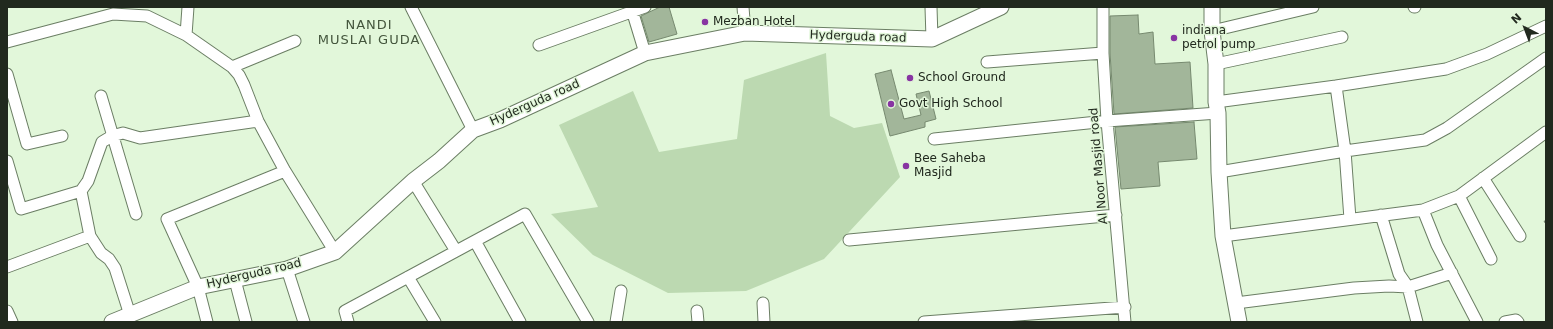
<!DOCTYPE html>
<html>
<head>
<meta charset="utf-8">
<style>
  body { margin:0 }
  #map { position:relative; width:1553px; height:329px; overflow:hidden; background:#e2f7da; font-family:"DejaVu Sans",sans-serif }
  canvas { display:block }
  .frame { position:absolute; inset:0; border:8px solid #21291e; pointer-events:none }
  .north { position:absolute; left:1505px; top:8px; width:40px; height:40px; -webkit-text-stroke:3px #e2f7da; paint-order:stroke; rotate:318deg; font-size:11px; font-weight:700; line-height:16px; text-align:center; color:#21291e }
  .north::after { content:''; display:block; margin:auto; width:14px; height:18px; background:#21291e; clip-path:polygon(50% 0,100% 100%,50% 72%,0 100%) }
</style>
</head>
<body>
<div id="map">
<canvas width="1553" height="329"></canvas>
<div class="frame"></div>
<div class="north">N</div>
</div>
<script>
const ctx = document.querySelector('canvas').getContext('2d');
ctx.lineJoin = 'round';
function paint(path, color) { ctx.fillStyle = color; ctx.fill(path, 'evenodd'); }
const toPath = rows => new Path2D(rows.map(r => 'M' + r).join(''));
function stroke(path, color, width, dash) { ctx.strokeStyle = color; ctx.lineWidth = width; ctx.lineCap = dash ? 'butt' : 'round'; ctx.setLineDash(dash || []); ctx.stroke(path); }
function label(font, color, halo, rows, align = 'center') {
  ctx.font = font + ' "DejaVu Sans",sans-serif'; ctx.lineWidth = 3; ctx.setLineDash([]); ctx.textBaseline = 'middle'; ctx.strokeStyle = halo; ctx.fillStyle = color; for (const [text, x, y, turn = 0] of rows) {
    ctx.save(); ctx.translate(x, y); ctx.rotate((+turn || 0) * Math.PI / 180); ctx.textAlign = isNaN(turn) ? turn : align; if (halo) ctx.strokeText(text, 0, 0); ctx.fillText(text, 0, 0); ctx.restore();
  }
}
const green = toPath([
  [826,53,830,116,854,128,882,123,900,177,824,259,746,291,668,293,593,255,551,214,598,207,559,125,633,91,659,152,737,139,744,80]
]);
const building = toPath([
  [660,7,669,7,677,34,649,42,641,16,660,7],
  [1138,15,1139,34,1153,32,1155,64,1190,62,1193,108,1114,114,1110,53,1110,16,1138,15],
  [891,70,904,119,921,115,916,94,929,91,936,119,925,122,925,127,890,136,875,74,891,70],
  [1194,122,1197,159,1158,162,1160,186,1121,189,1115,127,1194,122]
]);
const path = toPath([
  [1544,222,1546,221]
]);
const street = toPath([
  [411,7,473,130],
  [631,7,645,53],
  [743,7,745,33],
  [931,7,932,39],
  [1103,7,1103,53,1107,121,1125,322],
  [1414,7,1415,7],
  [1212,31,1313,7],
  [186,35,188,7],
  [7,42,113,14,147,16,186,35,232,67,239,75,244,85,258,121,285,171,335,252],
  [539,45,645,7],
  [987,62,1103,53],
  [1216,64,1342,37],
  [232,67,295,41],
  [7,74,27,144,62,136],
  [1336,86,1345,151,1350,219],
  [101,96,136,214],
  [1216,102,1336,86,1446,69,1487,54,1546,26],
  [934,139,1107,121,1218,113],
  [7,161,21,209,81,191],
  [1219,172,1345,151,1425,140,1447,128,1546,58],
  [1483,178,1520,236],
  [413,181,456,251],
  [1459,196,1491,259],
  [1423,210,1437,245,1477,322],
  [1381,215,1399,274,1408,287,1417,322],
  [1223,236,1423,210,1459,196,1546,132],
  [849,240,1116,215],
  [475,241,520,322],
  [7,267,90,236],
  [287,269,304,322],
  [408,277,435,322],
  [235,280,246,322],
  [763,303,764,322],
  [1236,303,1354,288,1389,286,1408,287,1452,273],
  [7,311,12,322],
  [697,311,698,322],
  [130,315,115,268,109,259,101,253,90,236,81,191,88,181,102,142,112,136,123,133,140,138,258,121],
  [207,322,198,287,167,219,285,171],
  [348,322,345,311,525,214,588,322],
  [616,322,621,291],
  [924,322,1125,307],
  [1505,322,1516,320,1518,322]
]);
const secondary = toPath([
  [1212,7,1212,31,1216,64,1216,102,1218,113,1219,172,1223,236,1239,322],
  [112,322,198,287,287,269,335,252,413,181,439,161,473,130,500,120,645,53,745,33,932,39,1001,7]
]);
const markers = [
  [705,22,4,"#8834a2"],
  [1174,38,4,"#8834a2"],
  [910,78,4,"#8834a2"],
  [891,104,4,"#8834a2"],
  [906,166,4,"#8834a2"]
];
const poiNames = [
  ["Mezban Hotel",713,22],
  ["indiana",1182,31],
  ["petrol pump",1182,45],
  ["School Ground",918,78],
  ["Govt High School",899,104],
  ["Bee Saheba",914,159],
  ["Masjid",914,173]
];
const streetNames = [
  ["Hyderguda road",858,37,2],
  ["Hyderguda road",535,103,-24],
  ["AI Noor Masjid road",1099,166,-95],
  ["Hyderguda road",254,274,-13]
];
const neighbourhoodNames = [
  ["NANDI",369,26],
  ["MUSLAI GUDA",369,41]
];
paint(green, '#bcd9b1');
paint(building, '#a2b69a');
stroke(building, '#76896f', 1);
stroke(street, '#6b7e64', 13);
stroke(secondary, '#6b7e64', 17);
stroke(path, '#7d8c78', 2, [3, 3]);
stroke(street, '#fff', 11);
stroke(secondary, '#fff', 15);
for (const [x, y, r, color] of markers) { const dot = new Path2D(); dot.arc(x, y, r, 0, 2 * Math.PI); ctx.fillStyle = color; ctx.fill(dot); stroke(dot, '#e2f7da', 1.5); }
label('12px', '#21291e', '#e2f7da', poiNames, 'left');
label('12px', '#21291e', '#e2f7da', streetNames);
ctx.letterSpacing = '1px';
label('13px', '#44563d', '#e2f7da', neighbourhoodNames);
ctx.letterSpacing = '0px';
</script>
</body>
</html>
